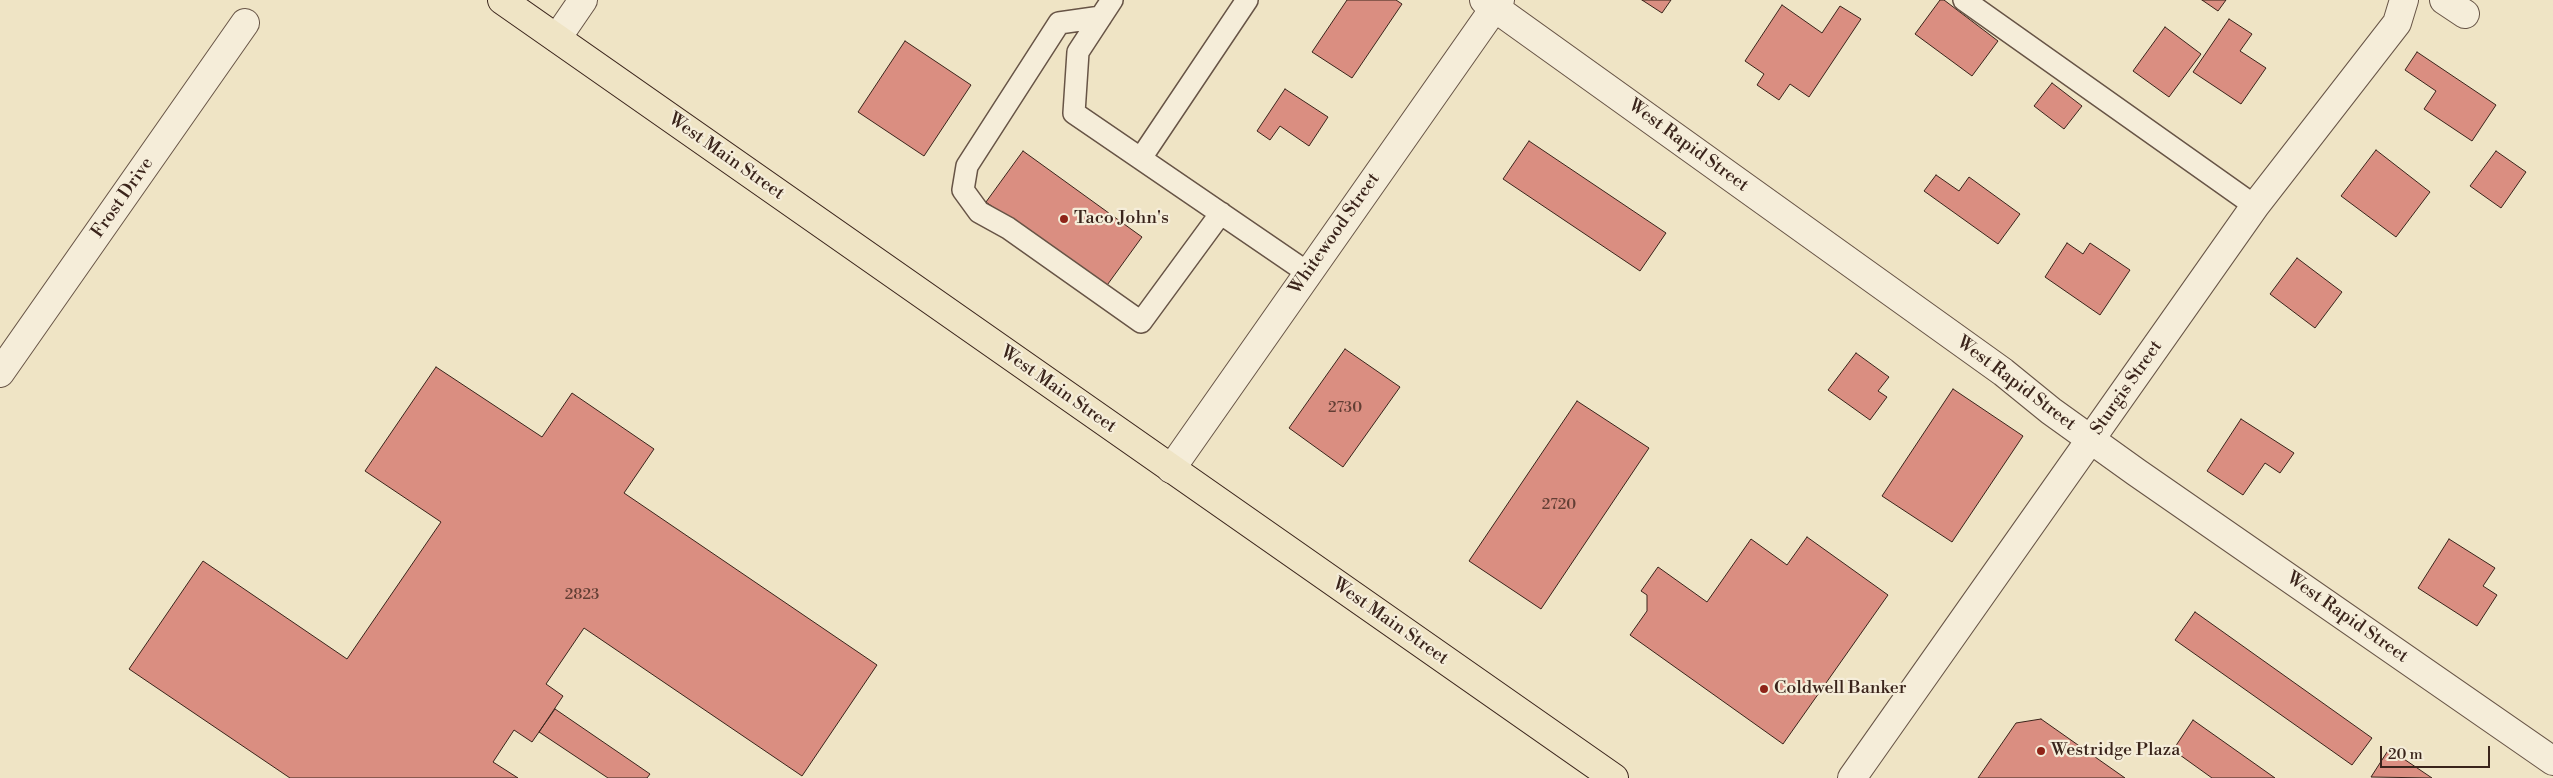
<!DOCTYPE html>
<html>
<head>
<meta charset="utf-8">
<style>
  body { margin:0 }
  #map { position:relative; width:2553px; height:778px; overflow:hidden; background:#efe4c5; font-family:"Libre Bodoni",serif }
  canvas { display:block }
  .scale { position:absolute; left:2380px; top:746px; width:110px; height:22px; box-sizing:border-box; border:2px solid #3a241b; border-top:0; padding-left:6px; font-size:15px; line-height:18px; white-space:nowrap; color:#3a241b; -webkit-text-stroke:4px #f5edd9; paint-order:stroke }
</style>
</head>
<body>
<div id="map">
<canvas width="2553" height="778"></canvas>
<div class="scale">20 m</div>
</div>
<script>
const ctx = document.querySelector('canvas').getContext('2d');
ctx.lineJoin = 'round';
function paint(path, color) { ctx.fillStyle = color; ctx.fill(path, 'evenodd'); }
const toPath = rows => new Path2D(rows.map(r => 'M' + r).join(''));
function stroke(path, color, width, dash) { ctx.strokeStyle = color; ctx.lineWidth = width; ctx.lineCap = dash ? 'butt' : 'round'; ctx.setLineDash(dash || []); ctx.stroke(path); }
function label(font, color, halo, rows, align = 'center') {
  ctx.font = font + ' "Libre Bodoni",serif'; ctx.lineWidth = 4.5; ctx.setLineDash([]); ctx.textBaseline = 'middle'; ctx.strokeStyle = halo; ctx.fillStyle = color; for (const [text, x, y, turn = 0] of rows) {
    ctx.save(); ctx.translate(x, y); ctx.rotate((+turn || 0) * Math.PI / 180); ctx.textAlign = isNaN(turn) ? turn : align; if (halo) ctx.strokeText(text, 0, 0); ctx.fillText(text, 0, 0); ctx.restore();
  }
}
const building = toPath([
  [1347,0,1396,0,1402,4,1352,78,1312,52,1347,0],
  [1642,0,1671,0,1662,13,1642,0],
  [1940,0,1944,0,1998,41,1972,76,1915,34,1940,0],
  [2202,0,2226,0,2218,11,2202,0],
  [1782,5,1822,33,1840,6,1861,19,1809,97,1790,84,1779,100,1757,85,1764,74,1745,61,1782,5],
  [2229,19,2252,34,2240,51,2266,68,2241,104,2193,72,2229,19],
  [2165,27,2201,54,2169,97,2133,71,2165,27],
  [905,41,971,85,924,156,858,112,905,41],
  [2417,52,2496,105,2472,141,2424,109,2436,91,2405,70,2417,52],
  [2052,83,2082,106,2064,129,2034,106,2052,83],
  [1285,89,1328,117,1309,146,1280,126,1270,140,1257,131,1285,89],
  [1529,141,1666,233,1640,271,1503,179,1529,141],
  [2376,150,2430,192,2396,237,2341,196,2376,150],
  [1023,151,1142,237,1105,288,986,202,1023,151],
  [2496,151,2526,172,2501,208,2470,186,2496,151],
  [1936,175,1959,191,1969,177,2020,214,1998,244,1924,191,1936,175],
  [2067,243,2083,254,2090,243,2130,270,2100,315,2045,277,2067,243],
  [2297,258,2342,292,2315,328,2270,294,2297,258],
  [1345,349,1400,387,1343,467,1289,428,1345,349],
  [1856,353,1889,377,1878,391,1887,397,1870,420,1828,390,1856,353],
  [436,367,542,437,572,393,654,449,624,493,877,665,802,776,584,628,546,684,563,696,539,732,532,742,514,730,493,762,518,778,290,778,129,669,203,561,347,659,441,522,365,471,436,367],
  [1953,389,2023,436,1952,542,1882,496,1953,389],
  [1577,401,1649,448,1541,609,1469,561,1577,401],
  [2241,419,2294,453,2280,473,2265,463,2243,495,2207,471,2241,419],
  [1807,537,1888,595,1783,744,1630,635,1647,611,1647,595,1641,591,1658,567,1707,602,1751,539,1787,565,1807,537],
  [2449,539,2495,568,2483,586,2497,595,2477,626,2418,588,2449,539],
  [2195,612,2372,738,2352,765,2175,640,2195,612],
  [555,709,650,774,647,778,608,778,539,732,555,709],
  [2041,719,2125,778,1978,778,2016,723,2041,719],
  [2193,720,2275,778,2212,778,2173,750,2193,720],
  [2389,749,2432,778,2371,777,2389,749]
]);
const lane = toPath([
  [1112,0,1078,52,1074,113,1308,273],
  [1964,0,2255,206],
  [1101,17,1059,23,967,166,963,190,979,212,1008,228,1141,322,1221,213],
  [1141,158,1247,0]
]);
const street = toPath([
  [1484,0,2003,372,2051,411,2136,472,2553,761],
  [2444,0,2465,14],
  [557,38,583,0],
  [0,373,245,23],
  [1171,469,1500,0],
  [1852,778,2255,206,2397,23,2404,0]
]);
const primary = toPath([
  [502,0,1614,778]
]);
const markers = [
  [1064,219,5,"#8f2418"],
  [1764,689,5,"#8f2418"],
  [2041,751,5,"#8f2418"]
];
const numberNames = [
  ["2730",1345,408],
  ["2720",1559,505],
  ["2823",582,595]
];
const streetNames = [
  ["West Rapid Street",1688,146,36],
  ["West Main Street",726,157,35],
  ["Frost Drive",123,198,-55],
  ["Whitewood Street",1335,234,-55],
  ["West Rapid Street",2016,384,37],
  ["Sturgis Street",2127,388,-55],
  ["West Main Street",1058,390,35],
  ["West Rapid Street",2347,618,35],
  ["West Main Street",1390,622,35]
];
const poiNames = [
  ["Taco John's",1074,219],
  ["Coldwell Banker",1774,689],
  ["Westridge Plaza",2051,751]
];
paint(building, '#da8e81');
stroke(building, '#3a241b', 1);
stroke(lane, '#675446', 24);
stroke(street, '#675446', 30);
stroke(primary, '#3a241b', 30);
stroke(lane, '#f5edd9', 21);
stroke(street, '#f5edd9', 28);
stroke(primary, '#efe4c5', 28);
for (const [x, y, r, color] of markers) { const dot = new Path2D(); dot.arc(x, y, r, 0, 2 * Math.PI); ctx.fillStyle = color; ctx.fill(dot); stroke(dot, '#f5edd9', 2); }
label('15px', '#623e34', null, numberNames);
label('18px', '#3a241b', '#f5edd9', streetNames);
label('18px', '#3a241b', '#f5edd9', poiNames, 'left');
</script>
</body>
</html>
